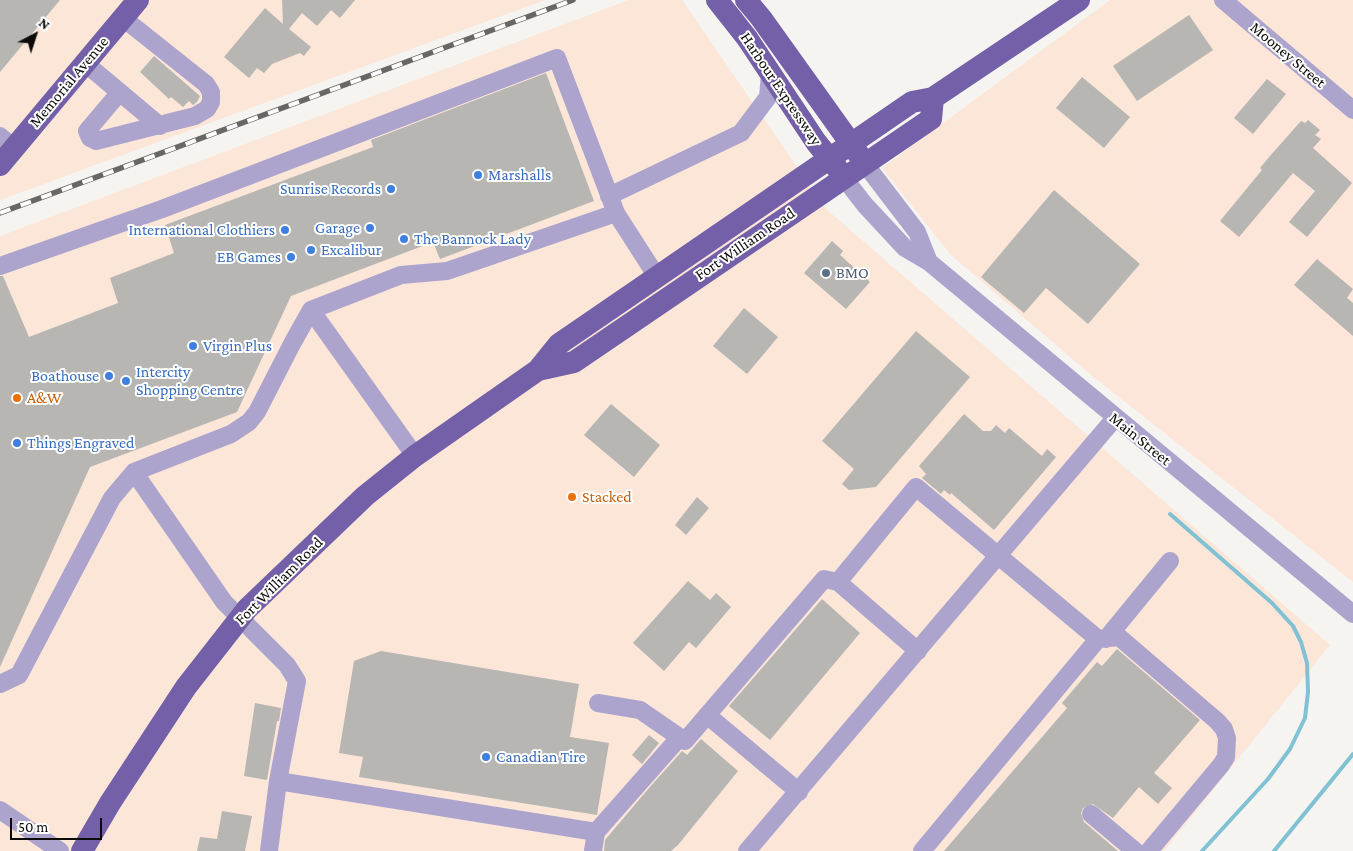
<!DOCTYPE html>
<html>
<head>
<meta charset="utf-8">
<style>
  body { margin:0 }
  #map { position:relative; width:1353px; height:851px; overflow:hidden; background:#f6f4f1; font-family:"Crimson Pro",serif }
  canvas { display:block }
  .north { position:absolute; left:10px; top:10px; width:50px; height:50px; -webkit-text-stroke:4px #fff; paint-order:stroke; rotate:40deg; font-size:14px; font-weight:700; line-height:20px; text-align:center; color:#0c0b0a }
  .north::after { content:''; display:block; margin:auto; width:18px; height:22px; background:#0c0b0a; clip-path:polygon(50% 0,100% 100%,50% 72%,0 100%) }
  .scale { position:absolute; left:10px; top:818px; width:92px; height:22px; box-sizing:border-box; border:2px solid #0c0b0a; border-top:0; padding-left:6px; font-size:15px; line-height:18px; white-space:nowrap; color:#0c0b0a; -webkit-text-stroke:4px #fff; paint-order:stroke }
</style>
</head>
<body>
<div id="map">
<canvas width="1353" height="851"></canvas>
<div class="north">N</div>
<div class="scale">50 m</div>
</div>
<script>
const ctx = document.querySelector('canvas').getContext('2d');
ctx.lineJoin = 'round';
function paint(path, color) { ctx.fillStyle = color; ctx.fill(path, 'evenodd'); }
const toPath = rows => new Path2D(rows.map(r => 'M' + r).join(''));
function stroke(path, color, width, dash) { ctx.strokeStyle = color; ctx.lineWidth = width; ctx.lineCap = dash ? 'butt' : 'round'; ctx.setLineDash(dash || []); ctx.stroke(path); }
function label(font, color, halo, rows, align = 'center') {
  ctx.font = font + ' "Crimson Pro",serif'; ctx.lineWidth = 4; ctx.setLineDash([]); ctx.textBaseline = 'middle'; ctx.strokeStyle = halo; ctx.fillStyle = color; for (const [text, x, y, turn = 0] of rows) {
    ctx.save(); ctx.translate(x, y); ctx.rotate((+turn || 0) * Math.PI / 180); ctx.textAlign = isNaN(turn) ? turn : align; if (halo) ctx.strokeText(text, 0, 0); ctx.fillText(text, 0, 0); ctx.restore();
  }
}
const commercial = toPath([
  [0,0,545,0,0,200],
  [629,0,682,0,826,209,1330,645,1164,851,0,851,0,236],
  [1110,0,1353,0,1353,121,1249,36,1129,182,1200,245,1091,375,951,255,882,168]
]);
const industrial = toPath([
  [1249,35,1353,121,1353,582,1091,375,1200,245,1129,182]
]);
const stream = toPath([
  [1170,514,1272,603,1293,626,1301,642,1307,663,1308,692,1305,718,1290,749,1268,779,1202,851],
  [1274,851,1353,754]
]);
const building = toPath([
  [0,0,60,0,0,72],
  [282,0,355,0,340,18,331,10,317,26,302,13,289,29,311,47,304,56,300,53,272,64,264,73,257,68,249,78,224,57,265,8,283,24],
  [1189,15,1213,50,1137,101,1113,66],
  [154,56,200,96,197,102,193,105,189,101,183,107,171,97,169,99,140,72],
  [546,73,594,201,440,259,433,242,291,296,237,412,90,467,0,667,0,276,3,276,29,337,118,303,110,278,174,253,165,225,373,147,371,140],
  [1082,77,1130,117,1104,148,1056,108],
  [1267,79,1286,94,1253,134,1234,118],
  [1308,120,1320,130,1315,135,1321,139,1313,148,1352,183,1307,237,1289,222,1315,191,1293,173,1239,237,1220,221,1262,170,1260,168,1270,156,1301,121,1305,123],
  [1054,190,1140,264,1088,324,1046,288,1024,313,981,277],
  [832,241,843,251,840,255,870,282,846,309,804,273],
  [1317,259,1353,289,1347,298,1353,303,1353,336,1294,285],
  [744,308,778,337,747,374,713,346],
  [916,331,970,377,876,487,849,490,842,484,854,469,822,441],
  [611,404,660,445,634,477,584,435],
  [964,414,983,431,991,431,996,425,1005,433,1009,428,1042,456,1047,449,1056,457,994,530,951,493,950,495,944,490,941,494,922,478,926,474,919,466],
  [697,497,709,508,686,535,675,525],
  [688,581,710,600,716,593,731,607,696,648,689,642,664,671,633,643],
  [822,599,860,633,770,740,729,706],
  [1117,649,1200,720,1154,773,1172,788,1158,804,1139,787,1113,818,1093,804,1083,808,1081,813,1084,822,1118,851,944,851,1067,708,1062,703,1097,662,1102,666],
  [381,651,579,684,570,737,609,743,597,815,359,777,363,757,339,753,354,661],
  [255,703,281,708,279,721,277,721,267,780,244,776],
  [649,735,659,743,642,764,632,755],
  [701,739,738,771,678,845,671,851,604,851,605,840,649,788,682,751,687,755],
  [222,811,252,816,245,851,197,851,200,837,217,839]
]);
const minor = toPath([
  [1223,0,1353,110],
  [85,63,160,126],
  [120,92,87,131,90,138,96,141,195,116,207,109,211,102,211,92,206,84,123,18],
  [0,136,14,148],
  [865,164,917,232,929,262],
  [844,178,865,205,905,248,929,262,1353,614],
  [609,196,741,133,768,97,770,74],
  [0,266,162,209,557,58,616,213,657,277],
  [311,310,415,456],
  [134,472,224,602,287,665,297,681,278,781,269,851],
  [838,582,916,487,1098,639,922,851],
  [1098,639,1119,637,1217,721,1224,729,1227,738,1226,757,1221,765,1149,851],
  [1106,639,1170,561],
  [0,684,19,675,112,498,134,472,231,434,249,422,257,412,293,342,311,310,401,275,447,271,616,213],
  [598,703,640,710,685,741,824,579,838,582,918,651],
  [707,715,799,792],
  [278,781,596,832,593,851],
  [0,810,60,851],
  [1091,814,1135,851],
  [596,832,679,738],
  [747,851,1115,418]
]);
const major = toPath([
  [717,0,747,38,816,142,837,168],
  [746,0,761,18,859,155],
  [0,165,138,0],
  [538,370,574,362,865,164,931,119,933,98],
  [82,851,110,803,186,687,247,609,365,496,415,456,538,370,559,344,912,102,933,98,1079,0]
]);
const rail = toPath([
  [0,213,573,0]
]);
const markers = [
  [478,175,5,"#3f7fe0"],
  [391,189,5,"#3f7fe0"],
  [370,228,5,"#3f7fe0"],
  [285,230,5,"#3f7fe0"],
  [404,239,5,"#3f7fe0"],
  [311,250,5,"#3f7fe0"],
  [291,257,5,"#3f7fe0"],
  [826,273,5,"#5c6f8a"],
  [193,346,5,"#3f7fe0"],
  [109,376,5,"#3f7fe0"],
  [126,381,5,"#3f7fe0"],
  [17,398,5,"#e8710a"],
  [17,443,5,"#3f7fe0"],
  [572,497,5,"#e8710a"],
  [486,757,5,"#3f7fe0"]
];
const streetNames = [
  ["Mooney Street",1288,55,40],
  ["Memorial Avenue",69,82,-50],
  ["Harbour Expressway",781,89,56],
  ["Fort William Road",745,244,-34],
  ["Main Street",1140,439,39],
  ["Fort William Road",279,581,-45]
];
const shopNames = [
  ["Marshalls",488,175],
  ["Sunrise Records",381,189,"right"],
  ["Garage",360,228,"right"],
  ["International Clothiers",275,230,"right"],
  ["The Bannock Lady",414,239],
  ["Excalibur",321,250],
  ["EB Games",281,257,"right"],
  ["Virgin Plus",203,346],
  ["Intercity",136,372],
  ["Shopping Centre",136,390],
  ["Boathouse",99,376,"right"],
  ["Things Engraved",27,443],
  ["Canadian Tire",496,757]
];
const serviceNames = [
  ["BMO",836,273]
];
const foodNames = [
  ["A&W",27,398],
  ["Stacked",582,497]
];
paint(commercial, '#fbe6d8');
paint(industrial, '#fde5da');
stroke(stream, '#80c2d4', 4);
paint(building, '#b7b6b3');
stroke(minor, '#ada4cd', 18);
stroke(major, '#7460a8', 22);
stroke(rail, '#686765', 5.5);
stroke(rail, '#fff', 4, [11]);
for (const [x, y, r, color] of markers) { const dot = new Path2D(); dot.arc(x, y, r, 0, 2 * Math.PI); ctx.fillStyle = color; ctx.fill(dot); stroke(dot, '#fff', 2); }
label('16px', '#0c0b0a', '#fff', streetNames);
label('16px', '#366cbe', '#fff', shopNames, 'left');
label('16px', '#4e5e75', '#fff', serviceNames, 'left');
label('16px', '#c56008', '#fff', foodNames, 'left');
</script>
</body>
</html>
